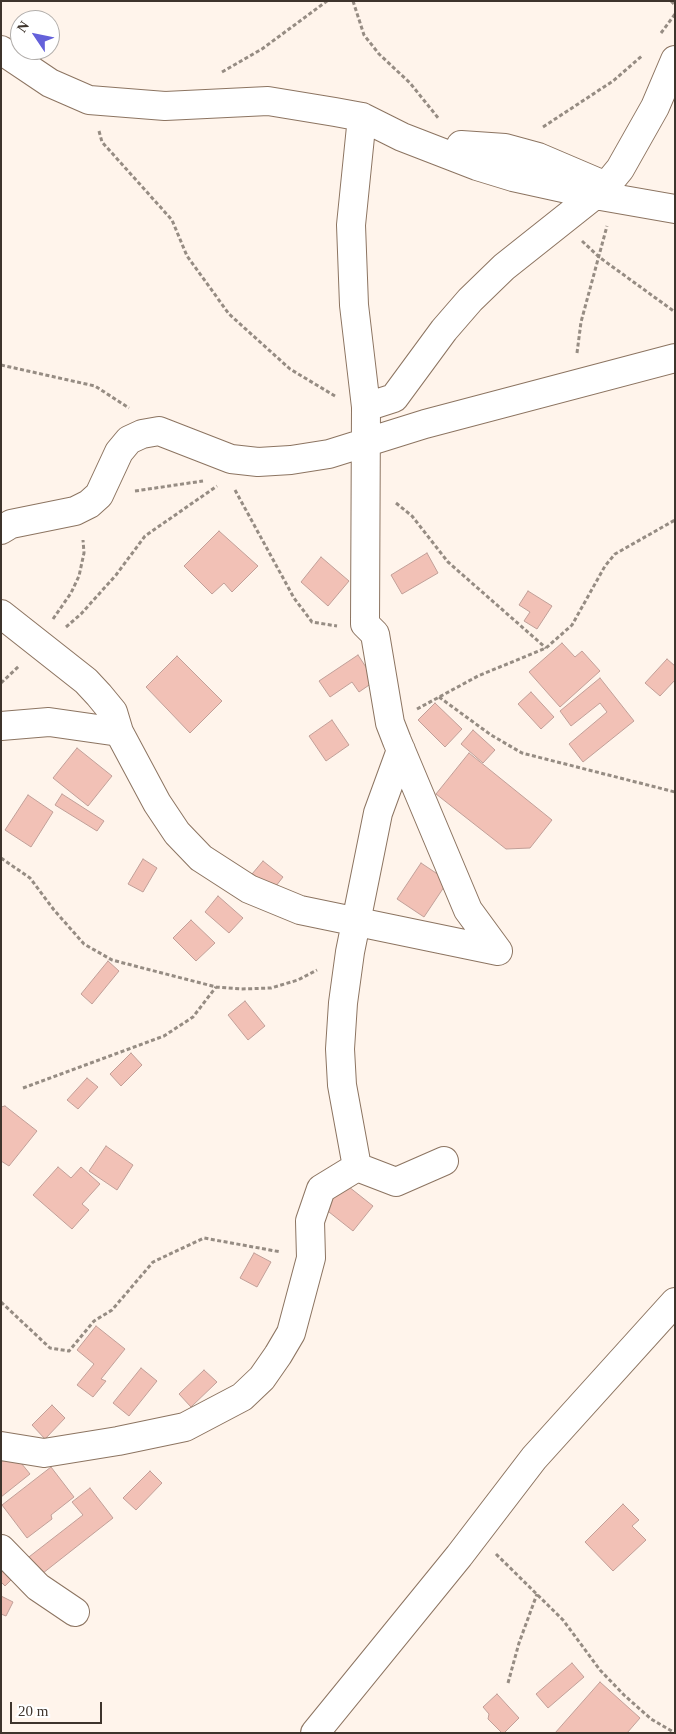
<!DOCTYPE html>
<html>
<head>
<meta charset="utf-8">
<style>
  body { margin:0 }
  #map { position:relative; width:676px; height:1734px; overflow:hidden; background:#fff4eb; font-family:Georgia,serif }
  canvas { display:block }
  .frame { position:absolute; inset:0; border:2px solid #3e342c; pointer-events:none }
  .north { position:absolute; left:10px; top:10px; width:50px; height:50px; box-sizing:border-box; background:#fff; border:1px solid #b2aeab; border-radius:50%; rotate:304deg; font-size:14px; font-weight:700; line-height:20px; text-align:center; color:#3e342c }
  .north::after { content:''; display:block; margin:auto; width:18px; height:22px; background:#6461da; clip-path:polygon(50% 0,100% 100%,50% 72%,0 100%) }
  .scale { position:absolute; left:10px; top:1702px; width:92px; height:22px; box-sizing:border-box; border:2px solid #3e342c; border-top:0; padding-left:6px; font-size:15px; line-height:18px; white-space:nowrap; color:#3e342c; -webkit-text-stroke:4px #fff; paint-order:stroke }
</style>
</head>
<body>
<div id="map">
<canvas width="676" height="1734"></canvas>
<div class="frame"></div>
<div class="north">N</div>
<div class="scale">20 m</div>
</div>
<script>
const ctx = document.querySelector('canvas').getContext('2d');
ctx.lineJoin = 'round';
function paint(path, color) { ctx.fillStyle = color; ctx.fill(path, 'evenodd'); }
const toPath = rows => new Path2D(rows.map(r => 'M' + r).join(''));
function stroke(path, color, width, dash) { ctx.strokeStyle = color; ctx.lineWidth = width; ctx.lineCap = dash ? 'butt' : 'round'; ctx.setLineDash(dash || []); ctx.stroke(path); }
const building = toPath([
  [219,531,258,566,232,592,224,583,212,594,184,566,219,531],
  [427,553,438,573,402,594,391,575,427,553],
  [321,557,349,581,328,606,301,582,321,557],
  [528,591,552,606,537,629,524,621,530,612,519,605,528,591],
  [562,643,575,657,582,651,600,671,560,707,529,672,562,643],
  [358,655,375,681,359,692,352,682,330,697,319,681,358,655],
  [177,656,222,701,190,733,146,687,177,656],
  [667,659,675,666,675,680,660,696,645,683,667,659],
  [600,678,634,721,583,762,569,744,607,712,600,703,571,726,560,711,600,678],
  [531,692,554,717,541,729,518,704,531,692],
  [435,703,462,729,445,747,418,720,435,703],
  [332,720,349,745,326,761,309,736,332,720],
  [473,730,495,750,483,763,461,744,473,730],
  [77,748,112,776,88,806,53,778,77,748],
  [469,753,552,820,530,848,506,849,436,794,469,753],
  [62,794,104,821,97,831,55,805,62,794],
  [28,795,53,812,31,847,5,830,28,795],
  [143,859,157,868,143,892,128,884,143,859],
  [263,861,283,877,272,891,252,874,263,861],
  [421,863,448,881,424,917,397,899,421,863],
  [218,896,243,918,229,933,205,912,218,896],
  [191,920,215,943,196,961,173,938,191,920],
  [108,961,119,971,92,1004,81,994,108,961],
  [245,1001,265,1026,248,1040,228,1015,245,1001],
  [131,1053,142,1065,121,1086,110,1074,131,1053],
  [87,1078,98,1087,78,1109,67,1100,87,1078],
  [5,1106,37,1131,9,1166,1,1161,1,1107,5,1106],
  [106,1146,133,1165,117,1190,89,1171,106,1146],
  [58,1167,71,1178,81,1167,100,1184,82,1204,89,1210,72,1229,33,1195,58,1167],
  [344,1183,373,1206,353,1231,324,1208,344,1183],
  [254,1253,271,1262,257,1287,240,1278,254,1253],
  [96,1326,125,1349,101,1379,106,1381,93,1397,77,1385,94,1364,77,1350,96,1326],
  [141,1368,157,1381,129,1416,113,1403,141,1368],
  [204,1370,217,1382,191,1407,179,1394,204,1370],
  [52,1405,65,1418,45,1439,32,1425,52,1405],
  [13,1453,30,1474,1,1497,1,1462,13,1453],
  [51,1467,74,1497,51,1515,52,1519,27,1538,2,1505,51,1467],
  [150,1471,162,1483,136,1510,123,1498,150,1471],
  [90,1488,113,1518,38,1577,25,1560,83,1515,72,1502,90,1488],
  [623,1504,639,1520,632,1526,646,1540,613,1571,585,1542,623,1504],
  [1,1566,14,1577,5,1586,1,1582,1,1566],
  [1,1596,13,1602,6,1616,1,1614,1,1596],
  [572,1663,584,1677,548,1708,536,1694,572,1663],
  [600,1682,640,1718,627,1733,555,1733,600,1682],
  [497,1694,519,1718,504,1733,502,1733,488,1719,489,1714,483,1707,497,1694]
]);
const path = toPath([
  [353,1,364,35,379,54,410,83,439,119],
  [671,1,675,5],
  [661,33,675,14],
  [222,72,262,49,327,1],
  [543,127,613,81,643,55],
  [99,131,102,142,172,220,187,256,229,314,290,369,335,396],
  [582,241,599,257,675,312],
  [577,353,581,322,607,226],
  [1,365,95,386,129,408],
  [235,490,294,598,312,622,337,626],
  [135,491,203,481],
  [396,503,412,516,448,562,546,648],
  [53,619,71,593,79,576,84,553,83,540],
  [66,627,81,614,116,575,145,536,217,486],
  [1,683,19,666],
  [439,697,491,735,522,753,675,792],
  [417,709,478,676,546,648,572,625,605,566,615,554,675,520],
  [1,858,30,878,54,910,84,944,112,960,216,987,241,989,271,988,298,980,317,970],
  [23,1088,164,1036,193,1017,216,987],
  [1,1302,50,1348,69,1351,94,1321,112,1310,153,1262,204,1238,281,1252],
  [496,1554,563,1620,600,1670,624,1695,651,1719,675,1733],
  [508,1683,519,1643,537,1594]
]);
const street = toPath([
  [1,50,50,83,89,100,165,106,268,101,335,112,362,117,402,137,477,166,513,177,595,195,675,209],
  [362,117,351,225,354,305,366,407,365,624,375,634,390,723,397,741,468,910,498,951],
  [461,145,505,148,538,157,606,186],
  [366,407,394,398,444,330,470,300,504,267,606,186,620,169,655,107,675,60],
  [1,530,11,524,75,511,89,504,99,495,119,452,129,440,142,434,159,431,231,459,258,462,291,460,329,454,425,424,675,358],
  [1,614,86,681,99,695,113,712,119,732,157,803,177,833,201,858,249,889,300,910,498,951],
  [1,726,49,722,119,732],
  [357,1167,342,1085,340,1049,343,1003,350,952,378,813,401,750],
  [1,1446,44,1453,118,1441,185,1427,242,1397,262,1378,278,1355,291,1333,311,1258,310,1221,321,1189,357,1167,396,1182,444,1161],
  [1,1549,38,1587,75,1612],
  [315,1733,459,1556,534,1458,675,1302]
]);
paint(building, '#f2c1b6');
stroke(building, '#c19f98', 1);
stroke(street, '#8c7461', 30);
stroke(path, '#968c83', 3, [4, 2.5]);
stroke(street, '#fff', 28);
</script>
</body>
</html>
